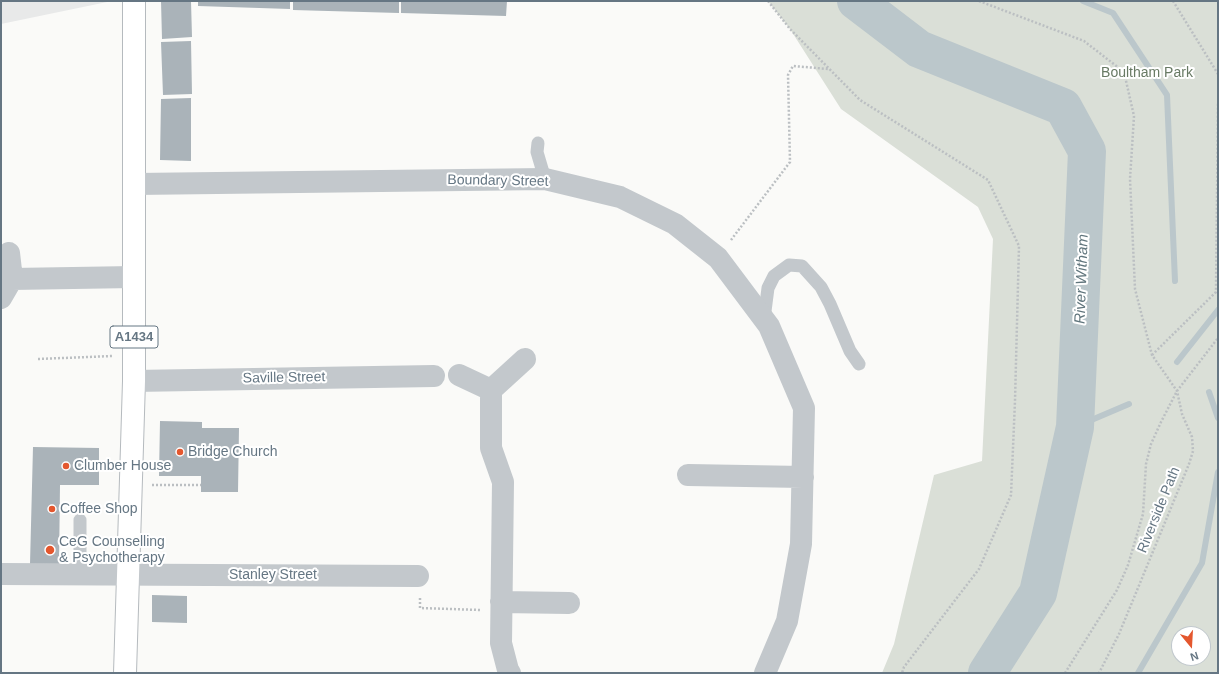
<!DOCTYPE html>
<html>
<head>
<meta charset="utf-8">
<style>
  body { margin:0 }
  #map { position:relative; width:1219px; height:674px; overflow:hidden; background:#fafaf8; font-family:Helvetica,sans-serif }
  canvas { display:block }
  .frame { position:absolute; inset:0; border:2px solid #657683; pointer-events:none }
  .north { position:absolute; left:1171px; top:626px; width:40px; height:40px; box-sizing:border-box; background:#fff; border:1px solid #c1c8cd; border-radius:50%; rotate:162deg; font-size:11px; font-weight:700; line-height:16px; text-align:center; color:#657683 }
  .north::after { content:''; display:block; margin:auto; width:14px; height:18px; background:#e4572e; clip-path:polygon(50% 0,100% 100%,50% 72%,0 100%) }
</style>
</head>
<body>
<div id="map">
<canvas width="1219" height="674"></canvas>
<div class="frame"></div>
<div class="north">N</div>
</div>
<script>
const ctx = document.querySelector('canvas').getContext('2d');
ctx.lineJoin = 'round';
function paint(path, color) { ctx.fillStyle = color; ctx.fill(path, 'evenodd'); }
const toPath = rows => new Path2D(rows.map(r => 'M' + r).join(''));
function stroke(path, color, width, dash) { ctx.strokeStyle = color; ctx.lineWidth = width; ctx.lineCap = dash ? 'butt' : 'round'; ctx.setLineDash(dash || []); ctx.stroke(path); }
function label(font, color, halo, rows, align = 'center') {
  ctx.font = font + ' Helvetica,sans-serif'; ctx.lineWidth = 4; ctx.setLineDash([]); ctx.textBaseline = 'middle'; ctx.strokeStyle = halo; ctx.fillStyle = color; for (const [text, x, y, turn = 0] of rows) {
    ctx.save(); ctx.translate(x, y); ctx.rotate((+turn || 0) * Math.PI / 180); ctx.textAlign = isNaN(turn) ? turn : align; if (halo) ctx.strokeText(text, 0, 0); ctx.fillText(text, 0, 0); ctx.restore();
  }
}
const built = toPath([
  [1,1,112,1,1,24]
]);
const green = toPath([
  [768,1,1218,1,1218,673,882,673,894,644,934,475,982,461,993,239,978,207,841,109,790,29],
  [1179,634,1203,634,1203,658,1179,658]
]);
const stream = toPath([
  [1083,1,1113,13,1167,95,1175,281],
  [1177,362,1218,310],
  [1209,392,1218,418],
  [1075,427,1129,404],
  [1138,673,1202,563,1218,472]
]);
const river = toPath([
  [856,1,919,49,1063,107,1087,151,1075,427,1038,593,987,673]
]);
const building = toPath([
  [161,1,191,1,192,37,162,39],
  [198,1,290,1,290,9,198,6],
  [293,1,399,1,399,13,293,10],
  [401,1,507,1,506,16,401,13],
  [191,41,192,94,163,95,161,42],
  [191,98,191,161,160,160,161,99],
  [160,421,202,422,202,428,239,428,238,492,201,492,201,476,159,476],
  [33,447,99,448,99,485,60,485,59,565,30,564],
  [152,595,187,596,187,623,152,622]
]);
const path = toPath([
  [768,1,790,29,860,100,988,180,1019,246,1015,401,1011,495,979,569,904,667,902,673],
  [979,1,1084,41,1124,72,1134,116,1130,179,1135,289,1152,355,1177,391,1182,414,1192,437,1193,451,1189,464,1119,634,1099,673],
  [1173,1,1218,74],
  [731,240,790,162,788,75,793,66,828,69],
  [1152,355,1216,292,1218,103],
  [38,359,113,356],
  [152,485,201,485],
  [420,598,420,608,481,610],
  [1065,673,1117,590,1128,565,1143,514,1146,464,1151,444,1161,422,1177,391,1218,338]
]);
const service = toPath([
  [538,143,537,152,545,179],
  [764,319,768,288,774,276,789,265,802,266,821,287,830,304,850,351,859,364],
  [80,520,80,574]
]);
const minor = toPath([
  [135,184,545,179,620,197,675,224,718,258,769,326,804,408,801,544,787,621,765,673],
  [9,253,12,279],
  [1,298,12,279,134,277],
  [459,375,491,390],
  [134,381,434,376],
  [688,475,803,477],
  [1,574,418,576],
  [501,602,569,603],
  [510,673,508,670,501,643,503,482,491,448,491,390,525,359]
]);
const primary = toPath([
  [125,673,134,381,134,1]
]);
const markers = [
  [180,452,4,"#e4572e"],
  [66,466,4,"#e4572e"],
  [52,509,4,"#e4572e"],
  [50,550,5,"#e4572e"]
];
const shields = [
  [134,337,48]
];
const shieldNames = [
  ["A1434",134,337]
];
const parkNames = [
  ["Boultham Park",1147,73]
];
const streetNames = [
  ["Boundary Street",498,181,1],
  ["Saville Street",284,378,-1],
  ["Riverside Path",1159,510,-68],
  ["Stanley Street",273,575]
];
const poiNames = [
  ["Bridge Church",188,452],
  ["Clumber House",74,466],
  ["Coffee Shop",60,509],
  ["CeG Counselling",59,542],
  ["& Psychotherapy",59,558]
];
const waterNames = [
  ["River Witham",1082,279,-88]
];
paint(built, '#e8e9e9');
paint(green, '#dadfd7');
stroke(stream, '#bbc7cb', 6);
stroke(river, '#bbc7cb', 38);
paint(building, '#aab3b9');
stroke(primary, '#b5babe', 24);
stroke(path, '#bbbfc2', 2.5, [2, 2]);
stroke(service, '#c3c8cc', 13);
stroke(minor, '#c3c8cc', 22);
stroke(primary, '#fff', 22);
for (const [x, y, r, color] of markers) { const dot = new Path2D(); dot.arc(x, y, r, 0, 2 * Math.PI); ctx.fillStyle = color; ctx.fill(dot); stroke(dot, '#fff', 1.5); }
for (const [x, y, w] of shields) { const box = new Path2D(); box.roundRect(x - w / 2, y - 11, w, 22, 3); ctx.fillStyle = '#fff'; ctx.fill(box); stroke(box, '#657683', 1); }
label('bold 13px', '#657683', null, shieldNames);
label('14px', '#687a64', '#fff', parkNames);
label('14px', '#657683', '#fff', streetNames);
label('14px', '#657683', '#fff', poiNames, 'left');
label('italic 15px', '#60757c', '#fff', waterNames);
</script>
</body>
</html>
